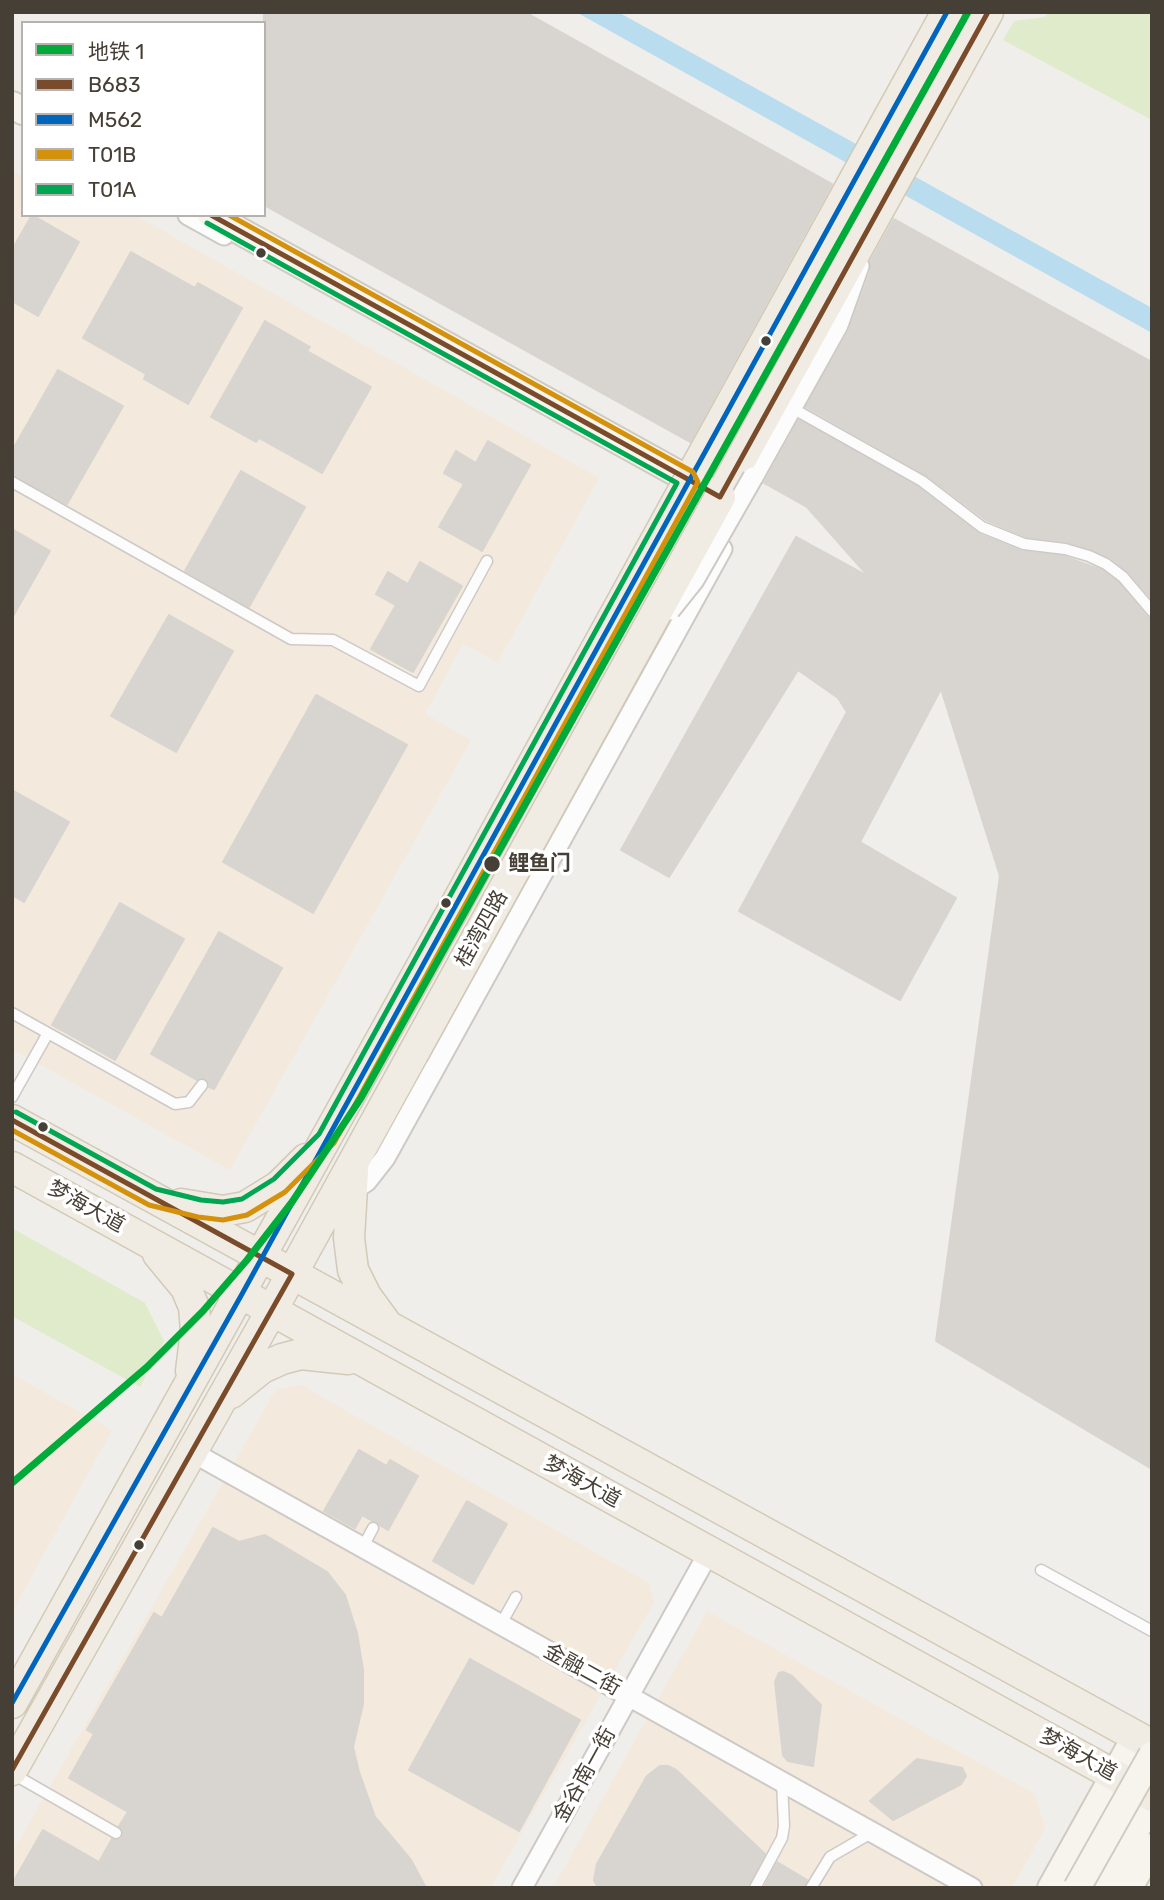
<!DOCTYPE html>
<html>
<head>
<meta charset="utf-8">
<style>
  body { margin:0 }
  #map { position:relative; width:1164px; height:1900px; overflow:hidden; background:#f0eeea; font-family:Rubik,"Noto Sans SC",sans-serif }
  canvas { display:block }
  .frame { position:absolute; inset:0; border:14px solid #463f36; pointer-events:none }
  .legend { position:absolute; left:21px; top:21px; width:245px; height:196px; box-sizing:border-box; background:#fff; border:2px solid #b5b2af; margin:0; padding:9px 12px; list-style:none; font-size:21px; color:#463f36 }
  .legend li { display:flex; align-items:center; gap:14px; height:35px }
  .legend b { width:35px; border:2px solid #b5b2af }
</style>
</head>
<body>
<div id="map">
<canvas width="1164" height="1900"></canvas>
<div class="frame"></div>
<ul class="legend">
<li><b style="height:9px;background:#00ab39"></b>地铁 1</li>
<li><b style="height:9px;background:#7a4b2a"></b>B683</li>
<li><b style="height:9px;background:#0065bd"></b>M562</li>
<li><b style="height:9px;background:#d4910b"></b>T01B</li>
<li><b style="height:9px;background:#00a651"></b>T01A</li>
</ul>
</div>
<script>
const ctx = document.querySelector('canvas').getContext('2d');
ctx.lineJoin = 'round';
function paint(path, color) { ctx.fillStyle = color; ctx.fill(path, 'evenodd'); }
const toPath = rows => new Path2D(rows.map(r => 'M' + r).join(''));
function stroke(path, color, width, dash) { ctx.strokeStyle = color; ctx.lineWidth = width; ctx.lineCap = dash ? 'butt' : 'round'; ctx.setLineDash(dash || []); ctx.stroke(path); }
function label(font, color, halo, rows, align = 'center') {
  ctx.font = font + ' Rubik,"Noto Sans SC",sans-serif'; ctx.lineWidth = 7; ctx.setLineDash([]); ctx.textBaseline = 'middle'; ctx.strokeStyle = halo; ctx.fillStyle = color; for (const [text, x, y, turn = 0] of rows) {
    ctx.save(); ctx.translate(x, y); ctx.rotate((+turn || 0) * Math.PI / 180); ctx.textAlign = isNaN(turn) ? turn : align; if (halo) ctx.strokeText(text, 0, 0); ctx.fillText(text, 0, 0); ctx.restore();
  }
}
const commercial = toPath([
  [12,171,23,177,23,215,135,215,599,478,498,662,463,644,425,714,471,740,230,1170,12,1049],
  [12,1374,112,1430,12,1612],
  [301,1385,649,1583,654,1602,490,1888,12,1888,12,1853,276,1389],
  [707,1611,1035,1794,1045,1828,1012,1888,553,1888]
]);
const green = toPath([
  [1049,12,1152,12,1152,120,1003,40,1014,21,1045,17],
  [12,1228,145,1303,164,1341,140,1387,12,1316]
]);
const water = toPath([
  [576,12,618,12,1152,308,1152,333]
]);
const building = toPath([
  [264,12,525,12,832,184,690,442,264,205,264,12],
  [863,201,863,202,721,459,863,201],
  [32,215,79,242,38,316,12,301,12,250,32,215],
  [894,219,1152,362,1152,599,1128,572,1109,557,1067,542,1026,537,986,520,926,475,806,407,849,331,871,270,870,262,894,219],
  [131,252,195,288,198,283,242,308,188,404,144,379,146,374,83,338,131,252],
  [265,321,310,347,307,351,371,387,322,473,259,438,256,442,211,417,265,321],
  [58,370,123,406,67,504,12,475,12,451,58,370],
  [799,420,918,487,979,534,1022,551,1063,556,1102,570,1118,582,1146,616,1152,618,1152,1469,936,1341,1000,876,941,689,860,842,956,898,900,1000,739,911,847,712,838,698,798,670,669,877,621,850,796,537,869,577,807,507,764,483,799,420],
  [488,441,530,465,482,551,439,527,464,484,444,473,456,451,476,463,488,441],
  [241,471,305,507,249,607,185,571,241,471],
  [12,529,50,551,12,618,12,529],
  [420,562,462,586,413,672,371,649,396,605,376,594,388,572,408,584,420,562],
  [169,615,233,651,176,752,111,716,169,615],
  [316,695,407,745,313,913,223,862,316,695],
  [12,790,69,822,24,902,12,895,12,790],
  [120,903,184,939,115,1060,52,1025,120,903],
  [219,932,282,968,214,1089,209,1087,206,1079,197,1080,151,1054,219,932],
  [359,1450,387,1466,390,1460,418,1476,388,1530,362,1515,355,1528,324,1511,359,1450],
  [467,1501,507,1524,473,1584,433,1561,467,1501],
  [213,1528,239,1542,265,1535,327,1572,345,1595,357,1633,363,1670,363,1704,353,1747,359,1772,375,1817,411,1860,426,1888,12,1888,12,1884,43,1830,99,1862,112,1839,119,1840,123,1836,123,1830,119,1826,128,1812,69,1778,94,1734,87,1730,154,1613,162,1618,213,1528],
  [470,1659,580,1720,519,1831,409,1770,470,1659],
  [783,1672,792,1676,821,1705,813,1766,788,1761,783,1755,775,1682,779,1673,783,1672],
  [917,1759,962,1768,966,1776,961,1784,893,1820,870,1801,917,1759],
  [660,1766,668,1766,676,1770,765,1854,748,1888,598,1888,594,1880,597,1864,647,1776,660,1766],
  [777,1862,807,1880,804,1888,764,1888,777,1862]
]);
const lane = toPath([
  [792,408,922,481,982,527,1024,544,1065,549,1089,556,1106,564,1123,577,1152,611],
  [12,482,291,639,333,640,419,686,487,561],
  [12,1013,175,1104,189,1102,202,1085],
  [12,1097,48,1033],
  [363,1547,373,1528],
  [1041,1570,1152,1631],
  [501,1624,516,1597],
  [13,1774,116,1833],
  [755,1888,782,1838,784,1826,782,1782],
  [811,1888,830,1857,873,1832]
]);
const street = toPath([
  [188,215,224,235],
  [753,477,838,325,859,266],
  [346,1195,367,1181,385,1158,722,549],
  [192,1452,972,1888],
  [522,1888,709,1552]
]);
const secondary = toPath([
  [12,105,23,111],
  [211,215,720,497],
  [1051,1888,1136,1736],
  [1103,1888,1152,1801],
  [1129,1888,1152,1847]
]);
const primary = toPath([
  [689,480,947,12],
  [720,497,988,12],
  [12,1120,1152,1745],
  [12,1167,1152,1796],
  [353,1171,349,1238,353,1270,366,1296,385,1322],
  [181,1204,223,1211,245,1207,279,1186,306,1159],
  [158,1254,186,1288,194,1307,196,1331,191,1371],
  [231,1393,262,1368,282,1359,301,1354,348,1359],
  [12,1703,454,908],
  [12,1770,272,1310,413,1054]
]);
const streetBridge = toPath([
  [670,610,694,580,753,477]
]);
const secondaryBridge = toPath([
  [1077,1888,1152,1755]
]);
const primaryBridge = toPath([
  [454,908,689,480],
  [413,1054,720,497]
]);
const bus1 = toPath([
  [211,215,720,497,988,12],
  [12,1120,292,1274,12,1770]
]);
const bus2 = toPath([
  [12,1703,242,1294,947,12]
]);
const bus3 = toPath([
  [12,1130,149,1205,198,1217,223,1220,247,1215,285,1192,334,1143,698,482,693,472,229,215]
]);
const bus4 = toPath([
  [16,1112,156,1189,201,1200,223,1202,242,1199,274,1179,319,1134,677,483,207,223]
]);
const metro1 = toPath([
  [12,1483,147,1367,203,1311,247,1260,292,1202,361,1098,968,12]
]);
const markers = [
  [261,253,6,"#463f36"],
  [766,341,6,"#463f36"],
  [492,864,9,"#463f36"],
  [446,903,6,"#463f36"],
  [43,1127,6,"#463f36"],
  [139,1545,6,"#463f36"]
];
const stopNames = [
  ["鲤鱼门",508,864]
];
const streetNames = [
  ["桂湾四路",482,929,-61],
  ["梦海大道",86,1207,29],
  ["梦海大道",582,1482,29],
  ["金融二街",582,1670,29],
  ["梦海大道",1078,1755,29],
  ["金谷南一街",585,1775,-61]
];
paint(commercial, '#f3e9dc');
paint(green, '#dfebca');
paint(water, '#b9dcef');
paint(building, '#d8d5d1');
stroke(building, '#d8d5d0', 2);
stroke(lane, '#cdcac6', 13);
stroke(street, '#cdcac6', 23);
stroke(secondary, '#d0cbc1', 30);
stroke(primary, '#d2c9b7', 33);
stroke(lane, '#fdfcfc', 10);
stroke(street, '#fdfcfc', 19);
stroke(secondary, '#f7f4ee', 26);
stroke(primary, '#f1ece3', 30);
stroke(streetBridge, '#cdcac6', 23, []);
stroke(secondaryBridge, '#d0cbc1', 30, []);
stroke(primaryBridge, '#d2c9b7', 33, []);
stroke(streetBridge, '#fdfcfc', 19);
stroke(secondaryBridge, '#f7f4ee', 26);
stroke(primaryBridge, '#f1ece3', 30);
stroke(bus1, '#7a4b2a', 5);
stroke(bus2, '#0065bd', 5);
stroke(bus3, '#d4910b', 5);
stroke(bus4, '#00a651', 5);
stroke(metro1, '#00ab39', 7);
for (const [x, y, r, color] of markers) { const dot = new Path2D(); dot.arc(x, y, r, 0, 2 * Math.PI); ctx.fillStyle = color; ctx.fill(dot); stroke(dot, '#fff', 2.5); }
label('bold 21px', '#463f36', '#fff', stopNames, 'left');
label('21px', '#463f36', '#fff', streetNames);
</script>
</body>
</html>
